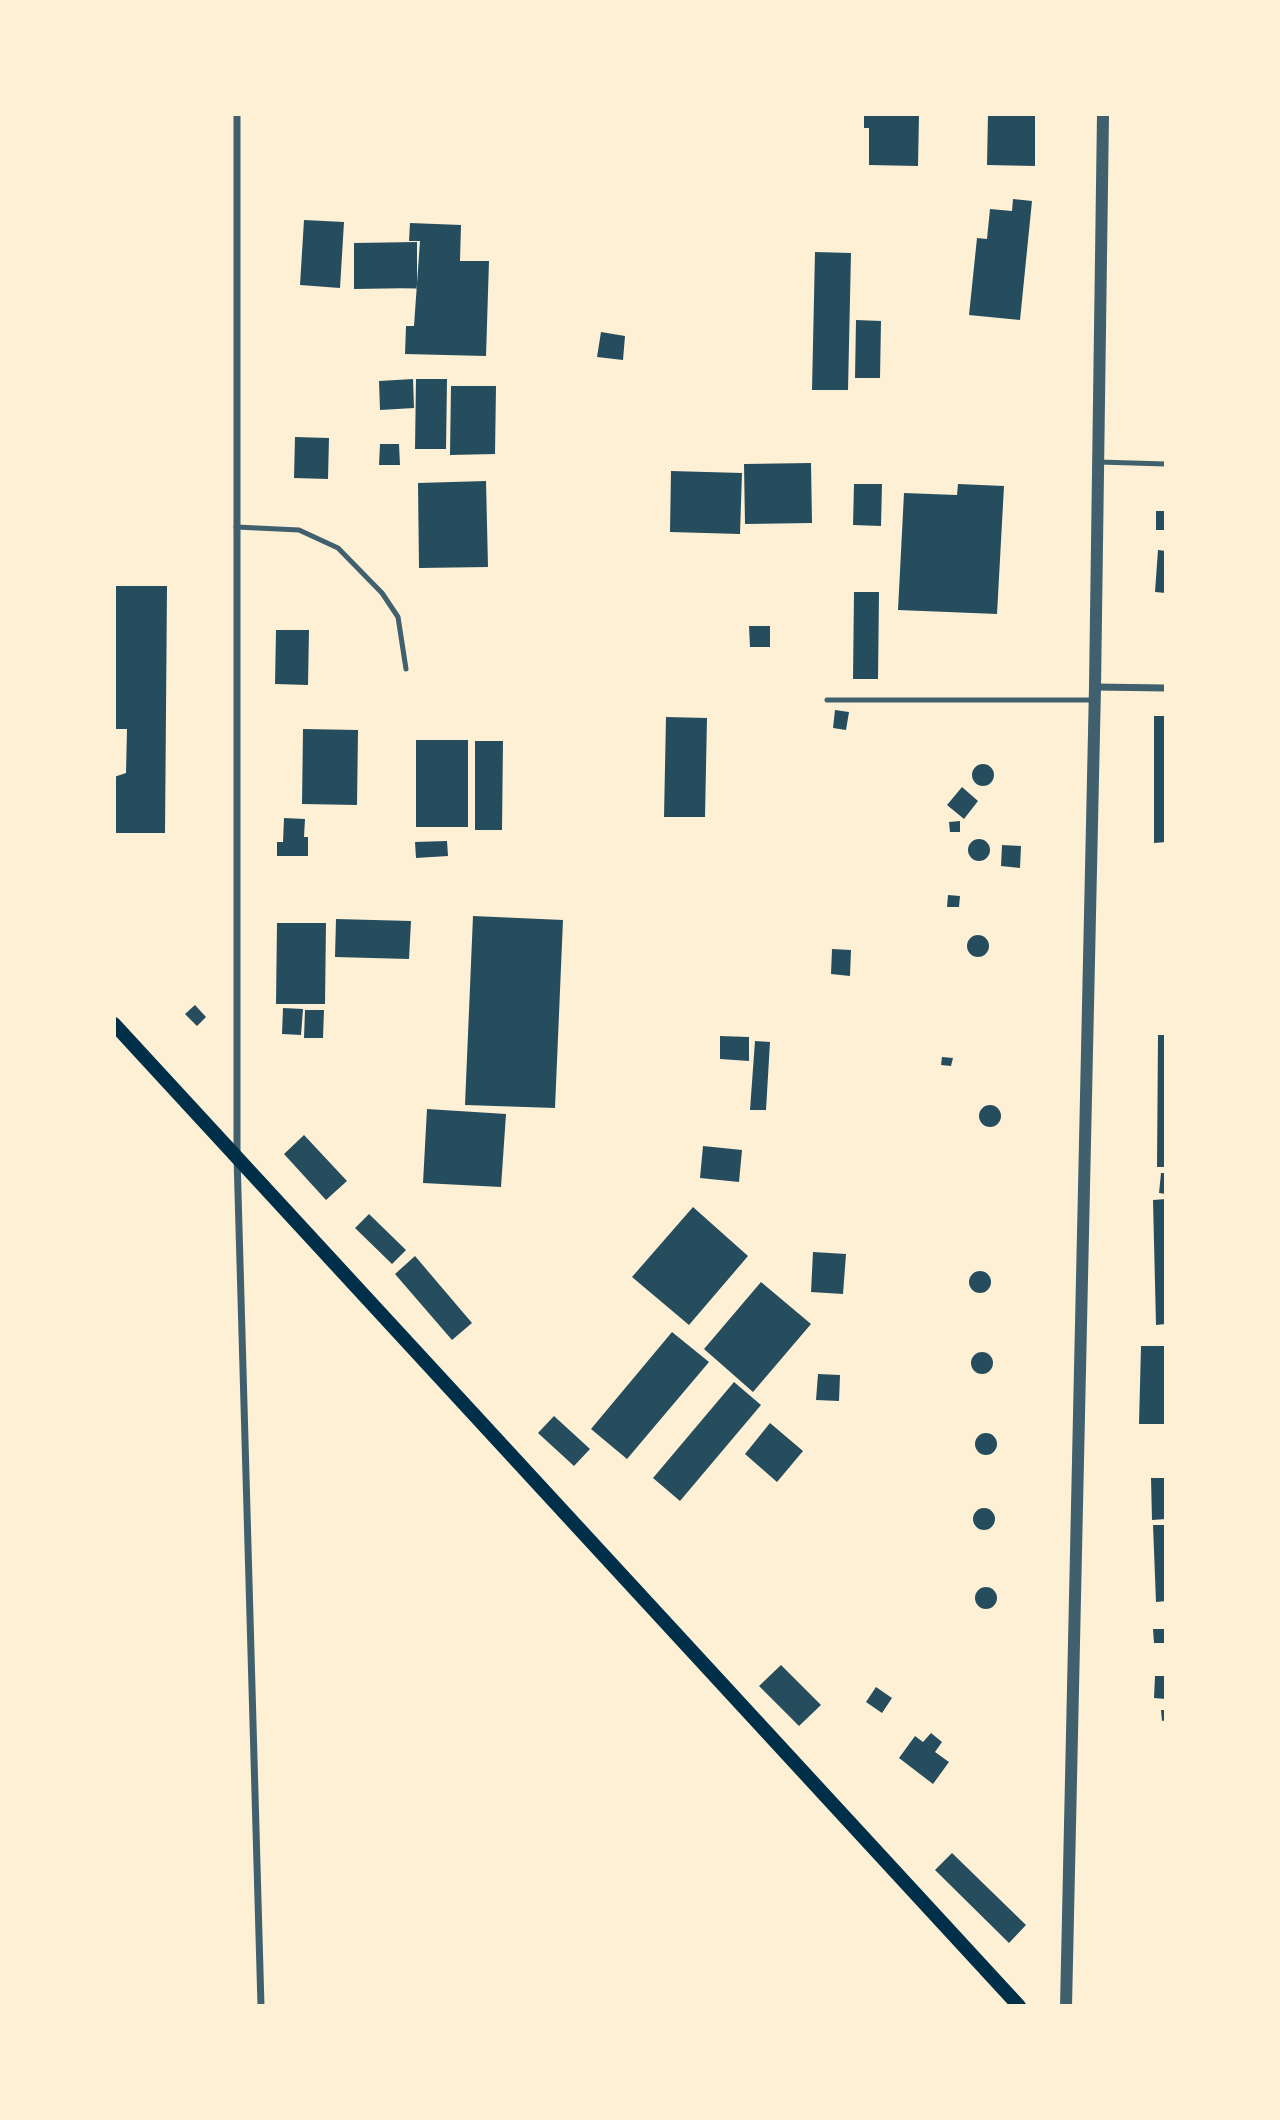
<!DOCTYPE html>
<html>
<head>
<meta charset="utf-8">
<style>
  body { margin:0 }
  #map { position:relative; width:1280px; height:2120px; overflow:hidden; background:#fdf0d5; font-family:Helvetica,sans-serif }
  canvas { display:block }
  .frame { position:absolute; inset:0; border:116px solid #fdf0d5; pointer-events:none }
</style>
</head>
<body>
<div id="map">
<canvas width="1280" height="2120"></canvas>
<div class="frame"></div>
</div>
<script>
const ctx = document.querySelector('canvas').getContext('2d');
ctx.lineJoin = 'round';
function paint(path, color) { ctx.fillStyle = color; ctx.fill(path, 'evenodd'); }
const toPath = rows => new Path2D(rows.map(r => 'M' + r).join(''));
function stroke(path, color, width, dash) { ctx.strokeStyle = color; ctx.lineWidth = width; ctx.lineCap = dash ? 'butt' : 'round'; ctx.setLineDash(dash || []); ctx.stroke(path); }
const building = toPath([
  [864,114,919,114,918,166,869,165,869,128,864,128],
  [988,114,1035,114,1035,166,987,165],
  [1013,199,1032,201,1020,320,969,315,977,238,987,239,990,209,1012,211],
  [304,220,344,222,340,288,300,285],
  [410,223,461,225,460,261,489,261,486,356,405,354,406,326,414,326,420,241,409,241],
  [417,242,417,288,354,289,354,243],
  [815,252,851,253,848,390,812,390],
  [856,320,881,321,880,378,855,378],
  [601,332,625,336,623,360,597,357],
  [413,379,414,408,380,410,379,381],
  [416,379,447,379,446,449,415,449],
  [451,386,496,386,495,454,450,455],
  [295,437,329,438,328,479,294,478],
  [380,444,399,444,400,465,379,465],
  [811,463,812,523,745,524,744,464],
  [671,471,742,473,740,534,670,532],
  [486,481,488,567,419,568,418,483],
  [854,484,882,484,881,526,853,525],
  [958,484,1004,486,997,614,898,610,904,493,957,495],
  [1156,511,1166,511,1166,530,1156,530],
  [1158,550,1166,551,1166,593,1155,592],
  [114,586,167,586,165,833,114,833,114,777,126,773,127,729,114,729],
  [854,592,879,592,878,679,853,679],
  [749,626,770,626,770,647,750,647],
  [276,630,309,630,308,685,275,684],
  [835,710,849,712,846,730,833,728],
  [1154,716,1166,716,1166,842,1154,843],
  [666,717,707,718,705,817,664,817],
  [303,729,358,730,357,805,302,804],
  [416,740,468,740,468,827,416,827],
  [475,741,503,741,502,830,475,830],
  '972 775a11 11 0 1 1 22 0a11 11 0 1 1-22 0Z',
  [962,787,978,801,964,819,947,805],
  [284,818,305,819,304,837,308,837,308,856,277,856,277,842,283,842],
  [960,821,960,832,950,832,949,822],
  '968 850a11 11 0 1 1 22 0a11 11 0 1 1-22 0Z',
  [447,841,448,856,416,858,415,842],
  [1002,845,1021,846,1020,868,1001,866],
  [948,895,960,896,959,907,947,907],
  [473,916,563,920,555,1108,465,1105],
  [336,919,411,921,409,959,335,957],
  [277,923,326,923,325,1004,276,1004],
  '967 946a11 11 0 1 1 22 0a11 11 0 1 1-22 0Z',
  [832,949,851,950,850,976,831,974],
  [195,1005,206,1017,197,1026,185,1014],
  [283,1008,303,1009,301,1035,282,1034],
  [305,1010,324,1010,323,1038,304,1038],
  [1158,1035,1166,1035,1166,1167,1157,1167],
  [720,1036,749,1037,749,1061,720,1059],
  [755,1041,770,1042,766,1110,750,1110],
  [942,1057,953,1058,951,1066,941,1065],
  '979 1116a11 11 0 1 1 22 0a11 11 0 1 1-22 0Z',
  [427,1109,506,1114,501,1187,423,1183],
  [304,1135,347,1181,326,1200,284,1154],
  [703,1146,742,1150,739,1182,700,1178],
  [1161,1173,1166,1173,1166,1194,1159,1193],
  [1166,1199,1166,1324,1156,1325,1153,1200],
  [693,1207,748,1256,689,1325,632,1277],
  [369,1214,406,1250,392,1264,355,1228],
  [813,1252,846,1254,843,1294,811,1292],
  [415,1256,472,1323,452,1340,395,1274],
  '969 1282a11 11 0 1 1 22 0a11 11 0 1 1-22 0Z',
  [761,1282,811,1324,753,1392,704,1349],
  [672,1332,709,1362,627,1459,591,1429],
  [1141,1346,1166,1346,1166,1424,1139,1424],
  '971 1363a11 11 0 1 1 22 0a11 11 0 1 1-22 0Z',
  [818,1374,840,1375,839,1401,816,1400],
  [734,1382,761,1405,680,1501,653,1478],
  [554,1416,590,1449,574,1466,538,1433],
  [770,1423,803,1451,777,1482,745,1454],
  '975 1444a11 11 0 1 1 22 0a11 11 0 1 1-22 0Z',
  [1151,1478,1166,1478,1166,1519,1152,1520],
  '973 1519a11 11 0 1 1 22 0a11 11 0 1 1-22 0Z',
  [1153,1525,1166,1525,1166,1601,1156,1602],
  '975 1598a11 11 0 1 1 22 0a11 11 0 1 1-22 0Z',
  [1153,1629,1166,1629,1166,1643,1154,1643],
  [781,1665,821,1705,799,1726,759,1686],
  [1155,1676,1166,1676,1166,1699,1154,1698],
  [876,1687,892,1698,882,1713,866,1702],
  [1161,1710,1166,1710,1166,1720,1162,1721],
  [931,1733,942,1742,935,1752,949,1762,933,1784,899,1758,915,1736,923,1742],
  [952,1853,1026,1925,1009,1943,935,1870]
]);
const service = toPath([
  [1098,462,1166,464],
  [236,527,299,530,338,548,382,593,398,617,406,669],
  [827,700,1094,700]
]);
const minor = toPath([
  [237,114,237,1157,261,2006],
  [1095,687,1166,688]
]);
const tertiary = toPath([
  [1066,2006,1095,687,1103,114]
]);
const secondary = toPath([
  [114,1024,1019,2006]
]);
paint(building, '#264d5e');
stroke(service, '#3f606c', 5);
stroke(minor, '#3f606c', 7);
stroke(tertiary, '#3f606c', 12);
stroke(secondary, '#003049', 14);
</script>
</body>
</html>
